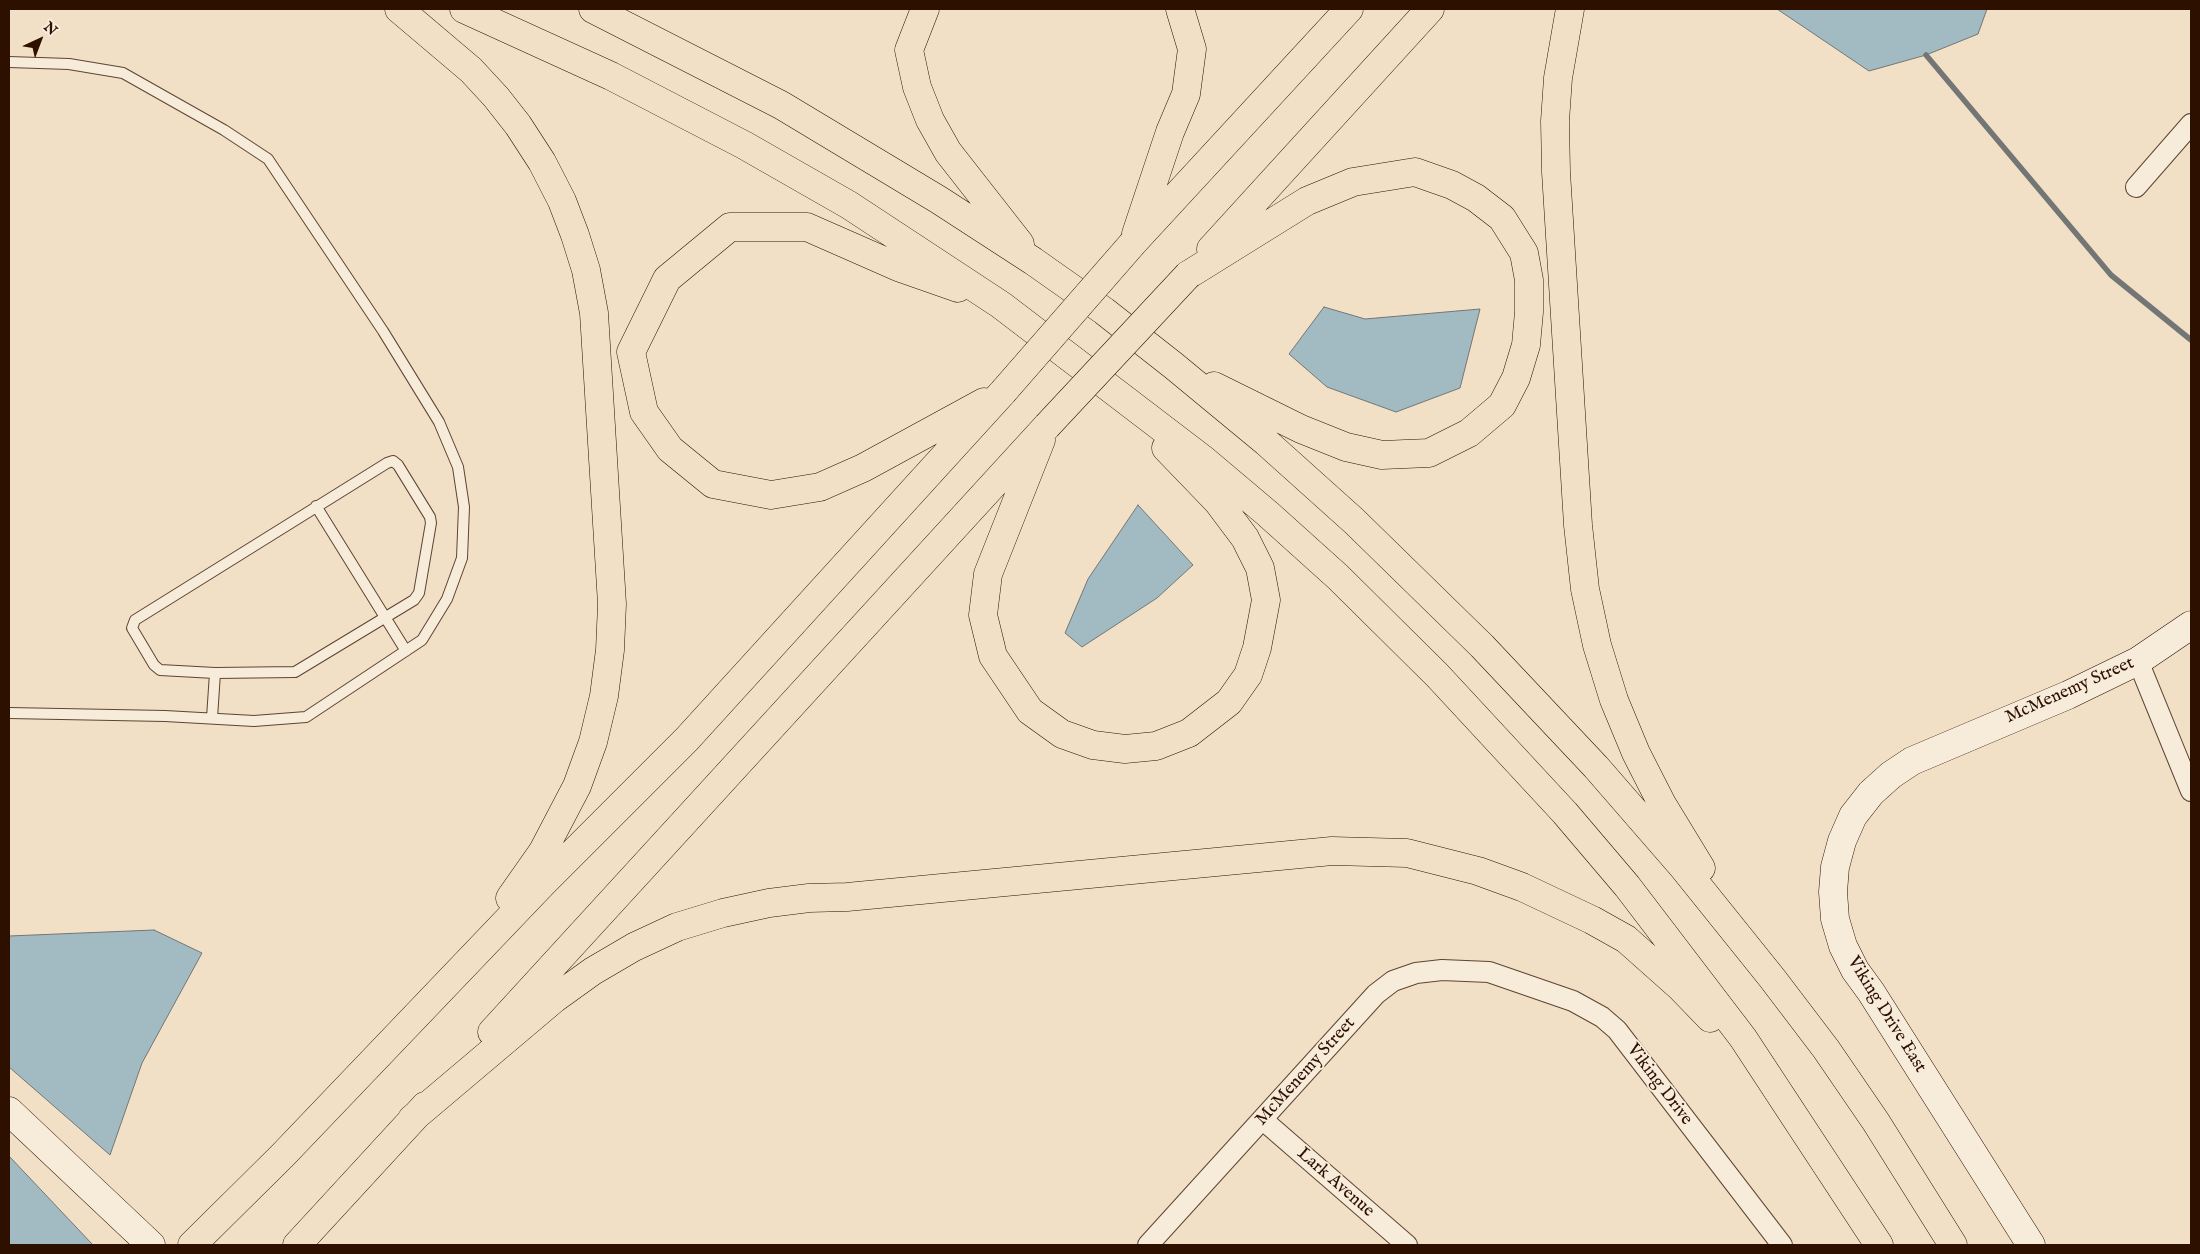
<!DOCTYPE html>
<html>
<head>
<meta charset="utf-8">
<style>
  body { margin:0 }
  #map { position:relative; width:2200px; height:1254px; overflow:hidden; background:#f2e0c6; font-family:"IM FELL English",serif }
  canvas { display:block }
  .frame { position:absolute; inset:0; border:10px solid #2d1000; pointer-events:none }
  .north { position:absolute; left:15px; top:15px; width:50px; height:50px; -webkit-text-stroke:4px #f7ebda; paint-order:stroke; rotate:43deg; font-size:14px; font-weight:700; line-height:20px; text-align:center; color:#2d1000 }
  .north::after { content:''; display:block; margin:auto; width:18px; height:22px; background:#2d1000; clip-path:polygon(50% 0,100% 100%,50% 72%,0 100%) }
</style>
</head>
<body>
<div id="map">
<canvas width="2200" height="1254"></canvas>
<div class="frame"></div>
<div class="north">N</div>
</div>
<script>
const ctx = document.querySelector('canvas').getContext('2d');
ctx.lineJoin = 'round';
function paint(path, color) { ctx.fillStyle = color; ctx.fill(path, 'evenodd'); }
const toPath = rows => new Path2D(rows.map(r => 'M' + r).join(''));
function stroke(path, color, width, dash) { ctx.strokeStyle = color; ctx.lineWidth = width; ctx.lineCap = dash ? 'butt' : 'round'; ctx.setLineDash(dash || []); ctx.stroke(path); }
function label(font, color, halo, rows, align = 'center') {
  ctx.font = font + ' "IM FELL English",serif'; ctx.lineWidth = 4; ctx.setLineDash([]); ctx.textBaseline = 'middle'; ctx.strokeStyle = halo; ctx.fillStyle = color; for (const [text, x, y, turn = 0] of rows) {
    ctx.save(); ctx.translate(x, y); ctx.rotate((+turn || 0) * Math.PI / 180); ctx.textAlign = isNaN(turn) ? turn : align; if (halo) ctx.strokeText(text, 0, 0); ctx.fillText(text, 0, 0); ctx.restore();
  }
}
const water = toPath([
  [1777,9,1987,9,1978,34,1926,55,1869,71,1777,9],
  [1324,307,1365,319,1480,309,1460,388,1396,412,1327,387,1289,354,1324,307],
  [1138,505,1193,565,1157,598,1082,647,1065,633,1088,579,1138,505],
  [154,930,202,953,142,1063,110,1155,9,1067,9,936,154,930],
  [9,1156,93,1245,9,1245,9,1156]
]);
const stream = toPath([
  [1926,55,2111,275,2191,340]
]);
const lane = toPath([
  [9,62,69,64,123,73,224,130,268,159,383,331,439,422,458,467,464,507,462,558,447,599,422,640,306,717,254,721,165,716,9,713],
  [316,506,406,651],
  [212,718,215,673,295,672,414,600,419,593,431,523,430,517,398,465,393,461,387,463,135,620,132,628,154,665,160,670,215,673]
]);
const street = toPath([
  [2136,187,2191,124],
  [2138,661,2191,791],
  [1263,1120,1407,1245],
  [1148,1245,1376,994,1393,981,1416,973,1442,970,1489,972,1573,1001,1602,1017,1617,1030,1782,1245]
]);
const secondary = toPath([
  [9,1111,151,1245],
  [2031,1245,1871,992,1855,970,1843,946,1835,919,1833,892,1835,867,1842,841,1853,816,1871,793,1891,775,1912,761,2068,695,2138,661,2191,625]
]);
const highway = toPath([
  [399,9,471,70,496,97,518,125,542,162,562,201,575,235,586,270,594,313,612,604,610,650,604,696,593,742,577,786,543,851,510,898],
  [464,9,611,76,744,145,849,205,1001,305,1204,460,1268,514,1338,577,1437,675,1565,813,1627,886,1743,1038,1879,1245],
  [593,9,781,105,939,200,1033,261,1104,311,1174,366,1266,442,1354,521,1482,646,1596,767,1682,866,1772,978,1826,1049,1876,1122,1953,1245],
  [925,9,909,50,917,87,930,120,948,152,1020,244],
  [1570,9,1558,78,1555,121,1556,172,1578,525,1585,589,1597,645,1614,700,1636,753,1662,804,1701,868],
  [1136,234,1170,132,1186,94,1192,49,1180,9],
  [1133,243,1349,9],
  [1211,249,1430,9],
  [1188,275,1307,201,1353,182,1415,172,1452,185,1476,198,1502,218,1524,253,1529,280,1529,312,1526,345,1516,378,1502,405,1469,433,1429,453,1382,455,1346,447,1301,429,1214,386],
  [958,288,898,267,807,227,730,227,667,279,631,352,644,412,670,449,713,484,771,495,820,487,863,468,984,402],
  [1041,440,988,574,983,615,993,656,1030,711,1062,734,1093,745,1125,749,1156,746,1189,733,1229,702,1248,675,1257,648,1266,600,1260,568,1245,538,1218,502,1166,448],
  [492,1032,1047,426],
  [412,1119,554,999,593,971,634,947,677,927,723,913,769,903,809,898,847,897,1332,851,1407,853,1478,871,1522,887,1592,920,1626,939,1680,987,1710,1018],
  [192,1245,282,1156,544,882,687,739,1003,392],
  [297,1245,425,1106]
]);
const highwayBridge = toPath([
  [1003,392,1133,243],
  [1047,426,1188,275]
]);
const streetNames = [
  ["McMenemy Street",2070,691,-24],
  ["Viking Drive East",1886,1015,58],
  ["McMenemy Street",1306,1072,-48],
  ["Viking Drive",1659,1085,53],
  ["Lark Avenue",1335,1183,41]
];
paint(water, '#a2bac1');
stroke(water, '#737674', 1);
stroke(stream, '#737674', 5.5);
stroke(lane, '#5e4432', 12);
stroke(street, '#5e4432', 22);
stroke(secondary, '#2d1000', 29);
stroke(highway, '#2d1000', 29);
stroke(lane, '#f7ebda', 10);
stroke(street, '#f7ebda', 20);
stroke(secondary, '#f7ebda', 28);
stroke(highway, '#f2e0c6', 28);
stroke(highwayBridge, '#2d1000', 29, []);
stroke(highwayBridge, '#f2e0c6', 28);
label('18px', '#2d1000', '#f7ebda', streetNames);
</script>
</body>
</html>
